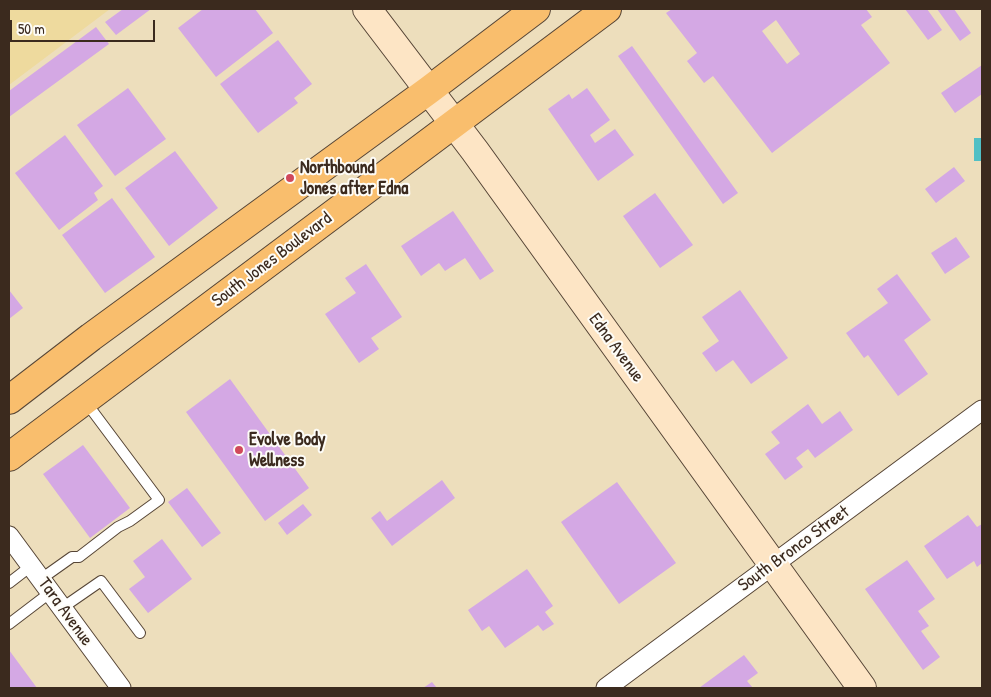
<!DOCTYPE html>
<html>
<head>
<meta charset="utf-8">
<style>
  body { margin:0 }
  #map { position:relative; width:991px; height:697px; overflow:hidden; background:#eddebc; font-family:"Patrick Hand",sans-serif }
  canvas { display:block }
  .frame { position:absolute; inset:0; border:10px solid #3b2a1e; pointer-events:none }
  .scale { position:absolute; left:10px; top:20px; width:145px; height:22px; box-sizing:border-box; border:2px solid #3b2a1e; border-top:0; padding-left:6px; font-size:15px; line-height:18px; white-space:nowrap; color:#3b2a1e; -webkit-text-stroke:4px #fdfcf7; paint-order:stroke }
</style>
</head>
<body>
<div id="map">
<canvas width="991" height="697"></canvas>
<div class="frame"></div>
<div class="scale">50 m</div>
</div>
<script>
const ctx = document.querySelector('canvas').getContext('2d');
ctx.lineJoin = 'round';
function paint(path, color) { ctx.fillStyle = color; ctx.fill(path, 'evenodd'); }
const toPath = rows => new Path2D(rows.map(r => 'M' + r).join(''));
function stroke(path, color, width, dash) { ctx.strokeStyle = color; ctx.lineWidth = width; ctx.lineCap = dash ? 'butt' : 'round'; ctx.setLineDash(dash || []); ctx.stroke(path); }
function label(font, color, halo, rows, align = 'center') {
  ctx.font = font + ' "Patrick Hand",sans-serif'; ctx.lineWidth = 4; ctx.setLineDash([]); ctx.textBaseline = 'middle'; ctx.strokeStyle = halo; ctx.fillStyle = color; for (const [text, x, y, turn = 0] of rows) {
    ctx.save(); ctx.translate(x, y); ctx.rotate((+turn || 0) * Math.PI / 180); ctx.textAlign = isNaN(turn) ? turn : align; if (halo) ctx.strokeText(text, 0, 0); ctx.fillText(text, 0, 0); ctx.restore();
  }
}
const sand = toPath([
  [9,9,110,9,9,85]
]);
const water = toPath([
  [974,138,982,138,982,161,974,161]
]);
const building = toPath([
  [123,9,151,9,116,35,105,22],
  [203,9,255,9,273,33,216,77,178,28],
  [672,9,866,9,872,17,861,25,890,63,772,153,713,76,704,83,687,61,697,53,666,13],
  [776,20,800,54,787,64,762,31],
  [905,9,927,9,942,30,928,40],
  [937,9,954,9,971,33,960,41],
  [96,27,109,44,9,117,9,91],
  [278,40,312,84,294,98,298,103,258,133,220,84],
  [632,46,738,193,723,204,618,56],
  [982,65,982,94,955,113,941,93],
  [128,88,166,139,115,176,77,125],
  [587,88,610,120,590,135,595,143,615,129,634,155,598,181,548,109,569,94,572,99],
  [65,135,103,186,94,193,98,200,59,230,15,173],
  [175,151,218,208,169,246,125,188],
  [954,167,965,181,936,203,925,189],
  [655,193,693,245,660,268,623,216],
  [112,198,155,257,105,293,62,235],
  [453,211,494,271,480,280,465,258,445,271,439,263,421,276,401,246],
  [956,237,970,257,945,274,931,253],
  [366,264,402,317,371,338,379,349,359,363,325,314,356,293,345,278],
  [897,274,931,320,904,340,928,374,898,396,868,355,864,358,846,333,888,303,877,289],
  [9,290,23,308,9,319],
  [740,290,788,358,751,384,733,360,716,372,702,353,719,341,702,317],
  [230,379,309,488,265,521,186,412],
  [808,404,822,424,840,411,853,430,815,458,808,449,796,458,803,467,785,480,765,454,780,443,771,432],
  [83,445,130,508,90,538,43,474],
  [442,480,455,498,392,546,371,518,380,511,387,521],
  [617,482,676,563,619,604,561,522],
  [187,488,221,533,202,547,168,502],
  [303,504,312,515,287,535,278,523],
  [968,515,977,527,982,524,982,563,977,567,974,561,947,579,924,546],
  [162,539,192,579,148,613,129,589,145,577,133,561],
  [907,560,935,599,918,611,929,626,921,631,940,657,923,670,865,589],
  [527,569,553,606,545,612,554,624,543,631,538,625,505,648,489,626,482,631,468,610],
  [9,650,37,688,9,688],
  [744,655,758,673,747,681,753,688,699,688],
  [432,682,437,688,423,688]
]);
const lane = toPath([
  [41,579,72,557,79,557,118,527,130,521,159,500,85,401],
  [9,583,31,566],
  [62,608,101,581,140,633],
  [9,624,51,592]
]);
const street = toPath([
  [9,536,121,688],
  [606,688,982,410]
]);
const secondary = toPath([
  [367,9,475,151,862,688]
]);
const primary = toPath([
  [9,400,91,337,429,90,536,9],
  [9,457,607,9]
]);
const markers = [
  [290,178,5,"#d1495b"],
  [239,450,5,"#d1495b"]
];
const poiNames = [
  ["Northbound",300,168],
  ["Jones after Edna",300,189],
  ["Evolve Body",249,440],
  ["Wellness",249,461]
];
const streetNames = [
  ["South Jones Boulevard",272,260,-37],
  ["Edna Avenue",616,348,54],
  ["South Bronco Street",794,549,-36],
  ["Tara Avenue",65,612,54]
];
paint(sand, '#eeda9e');
paint(water, '#51c0c5');
paint(building, '#d4a8e4');
stroke(lane, '#564536', 12);
stroke(street, '#564536', 21);
stroke(secondary, '#564536', 30);
stroke(primary, '#564536', 30);
stroke(lane, '#fff', 10);
stroke(street, '#fff', 19);
stroke(secondary, '#fde5c5', 28);
stroke(primary, '#f9be6d', 28);
for (const [x, y, r, color] of markers) { const dot = new Path2D(); dot.arc(x, y, r, 0, 2 * Math.PI); ctx.fillStyle = color; ctx.fill(dot); stroke(dot, '#fdfcf7', 2); }
label('bold 18px', '#3b2a1e', '#fdfcf7', poiNames, 'left');
label('18px', '#3b2a1e', '#fdfcf7', streetNames);
</script>
</body>
</html>
